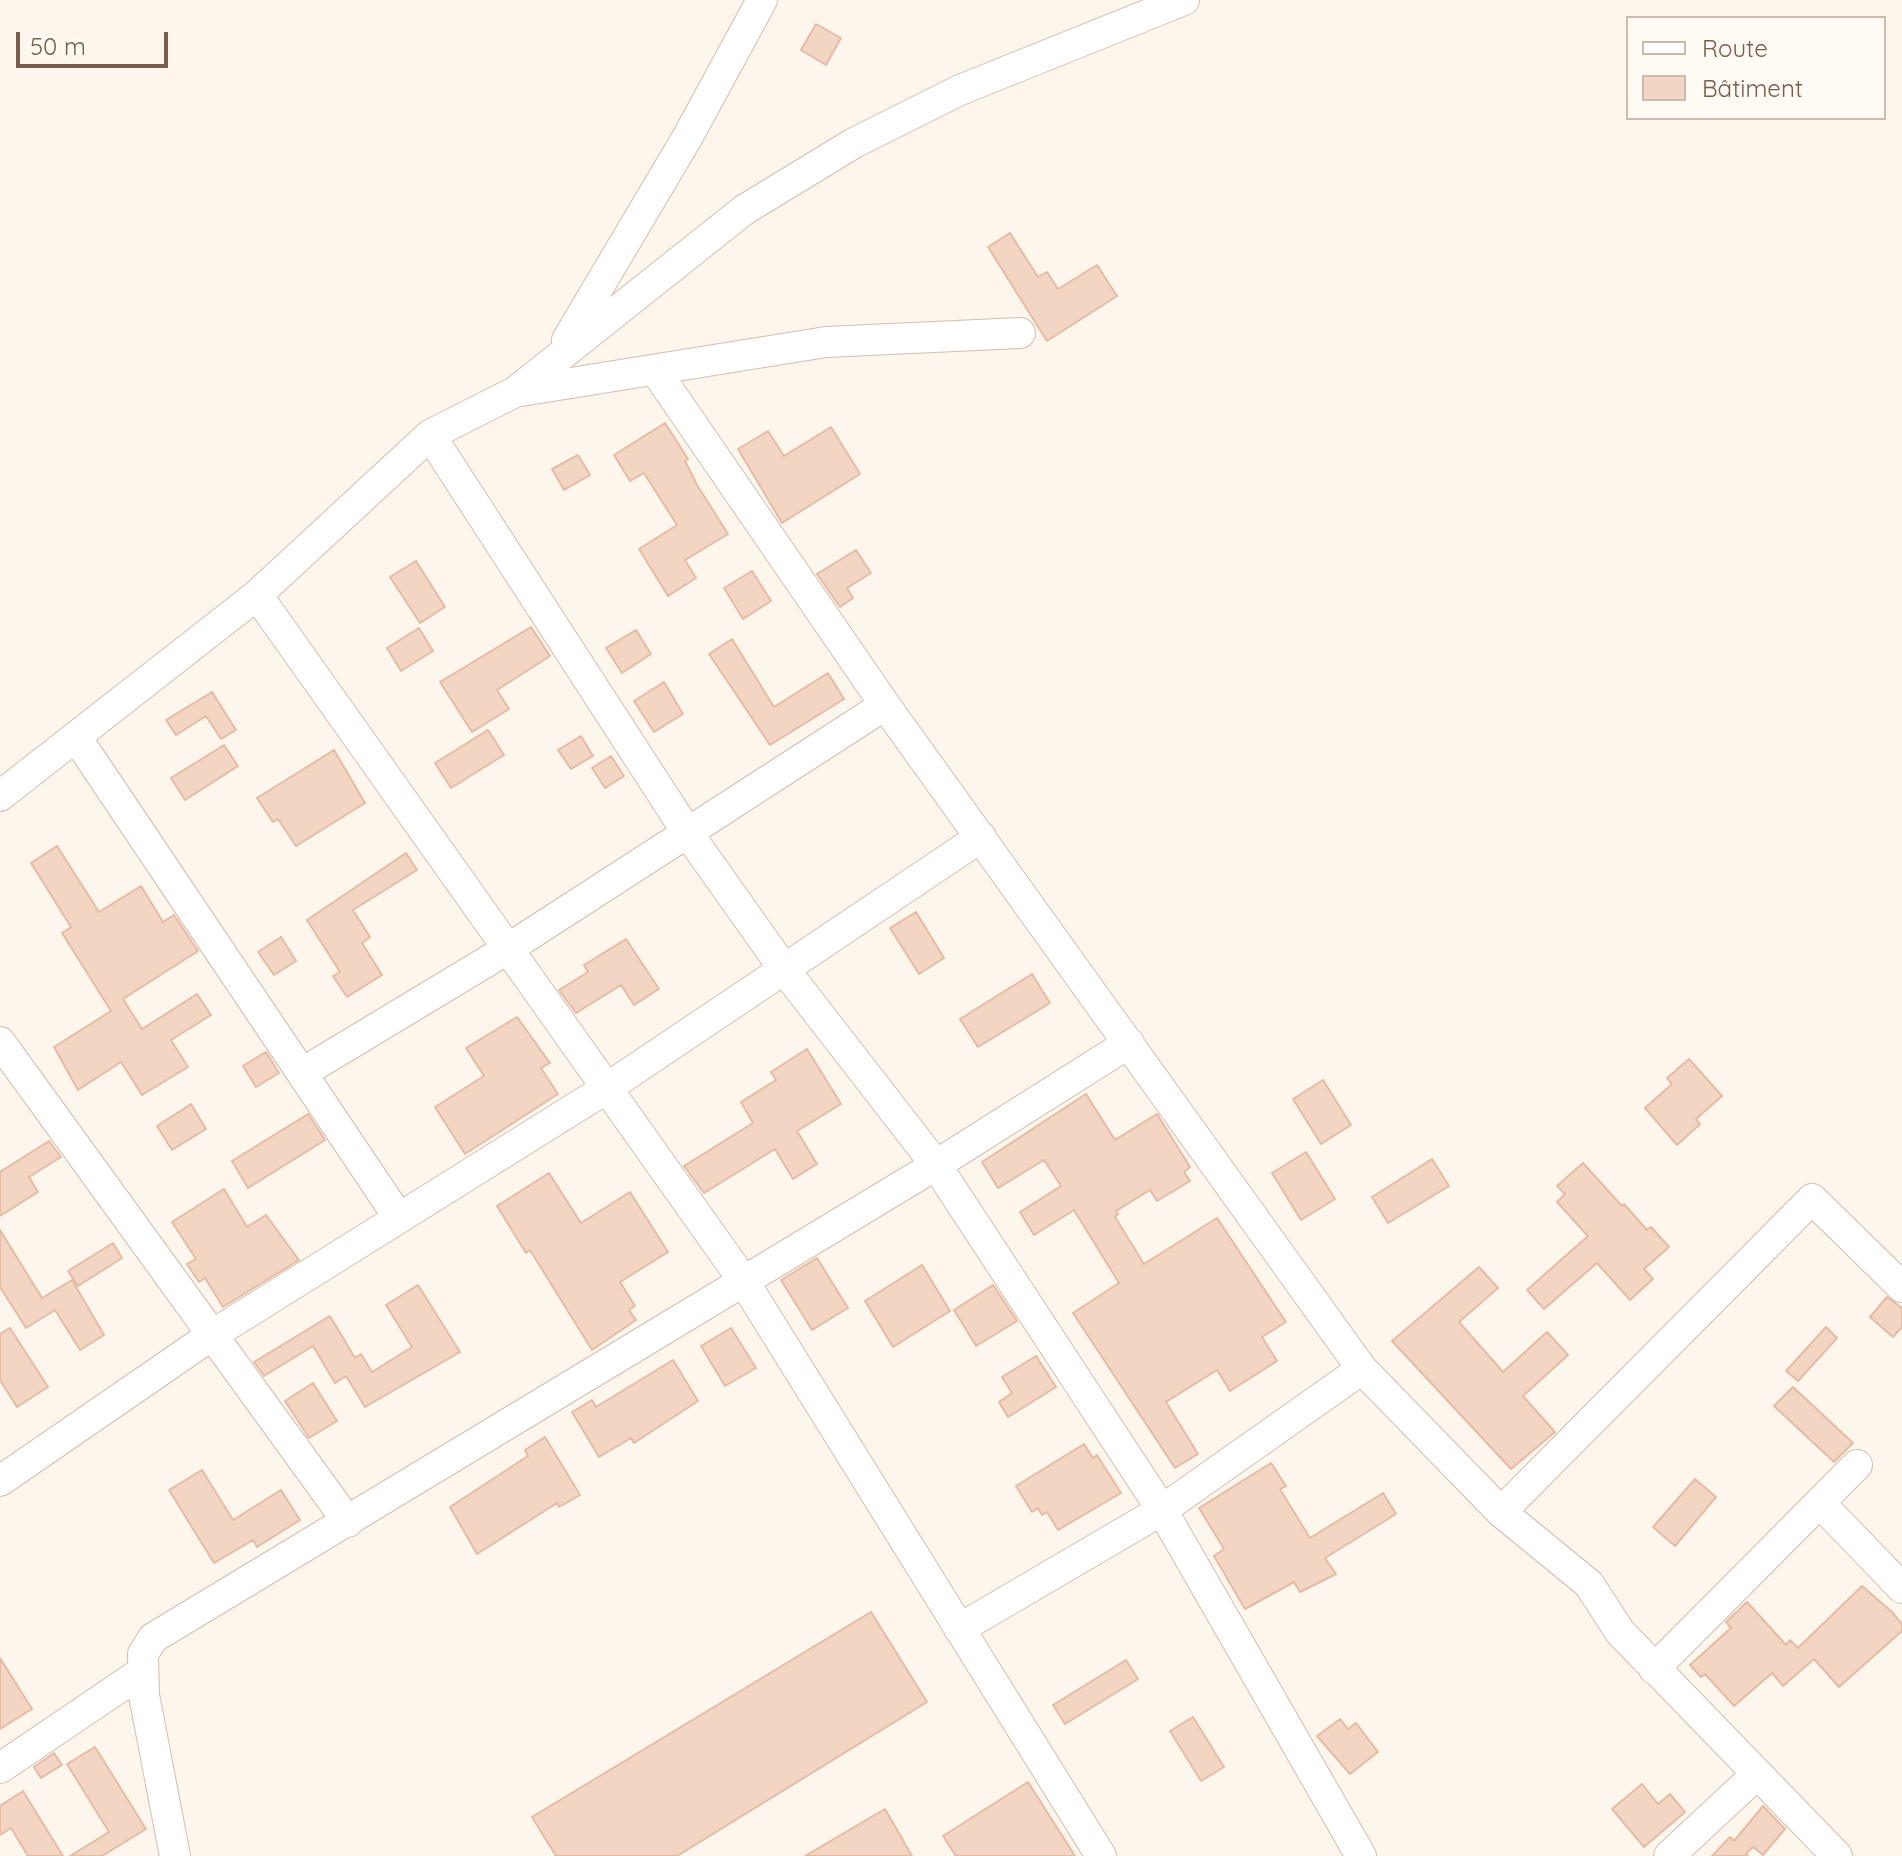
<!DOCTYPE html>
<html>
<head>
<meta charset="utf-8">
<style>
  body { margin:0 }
  #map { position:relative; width:1902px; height:1856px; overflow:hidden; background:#fdf6ec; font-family:Quicksand,sans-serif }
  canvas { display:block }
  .legend { position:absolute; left:1626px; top:16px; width:260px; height:104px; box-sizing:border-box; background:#fffaf3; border:2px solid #cabbb1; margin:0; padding:10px 14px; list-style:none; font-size:24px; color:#7a5c4d }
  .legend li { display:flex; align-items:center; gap:16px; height:40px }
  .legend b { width:40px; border:2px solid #cabbb1 }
  .scale { position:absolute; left:16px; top:32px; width:152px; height:36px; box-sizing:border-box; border:4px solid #7a5c4d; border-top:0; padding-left:10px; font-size:24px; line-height:28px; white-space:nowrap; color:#7a5c4d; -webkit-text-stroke:6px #fffaf3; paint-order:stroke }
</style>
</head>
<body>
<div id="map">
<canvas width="1902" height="1856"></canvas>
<ul class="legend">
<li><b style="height:10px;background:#fff"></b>Route</li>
<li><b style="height:22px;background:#f3d5c3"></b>Bâtiment</li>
</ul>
<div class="scale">50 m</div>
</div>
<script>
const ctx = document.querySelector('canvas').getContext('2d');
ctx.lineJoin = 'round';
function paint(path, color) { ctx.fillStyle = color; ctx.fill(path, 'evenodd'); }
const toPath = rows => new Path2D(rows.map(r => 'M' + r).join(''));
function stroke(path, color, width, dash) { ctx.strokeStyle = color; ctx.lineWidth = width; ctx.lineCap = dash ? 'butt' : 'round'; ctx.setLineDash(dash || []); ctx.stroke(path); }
const building = toPath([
  [816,24,841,38,826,65,801,50,816,24],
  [1010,233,1038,277,1047,272,1058,289,1097,265,1117,296,1047,341,988,247,1010,233],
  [665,423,688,459,685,461,697,485,728,534,685,560,696,578,668,596,639,549,677,525,644,473,630,481,614,455,665,423],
  [831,427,860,474,782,523,738,449,768,431,784,456,831,427],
  [578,455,590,475,564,490,552,469,578,455],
  [856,550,871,573,847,588,853,598,840,607,817,574,856,550],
  [416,561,445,607,420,623,390,577,416,561],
  [752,571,771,601,743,619,724,588,752,571],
  [531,627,550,656,497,690,509,709,472,732,440,682,531,627],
  [419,628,433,651,401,671,387,648,419,628],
  [636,630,651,654,622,673,606,648,636,630],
  [732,639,774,707,828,673,844,699,770,745,709,654,732,639],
  [664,682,683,714,654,732,634,701,664,682],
  [212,692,236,730,221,739,206,716,176,735,166,720,212,692],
  [488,730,504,755,451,788,435,763,488,730],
  [581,736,593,756,571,769,558,750,581,736],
  [224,745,238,766,185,800,171,778,224,745],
  [334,750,365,803,296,846,278,819,273,822,257,798,334,750],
  [611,756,624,776,605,788,592,768,611,756],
  [57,846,99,912,141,886,163,922,174,915,198,951,123,999,142,1029,197,994,211,1015,171,1040,188,1067,142,1095,121,1062,78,1090,54,1047,111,1011,62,933,71,927,31,863,57,846],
  [406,853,417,870,353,910,370,937,362,943,382,975,347,997,333,976,340,972,307,920,406,853],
  [916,912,944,958,919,974,890,928,916,912],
  [281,937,296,961,274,975,258,952,281,937],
  [626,939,659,989,634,1005,621,985,576,1013,559,990,588,972,584,965,626,939],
  [1032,974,1050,1003,978,1047,960,1019,1032,974],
  [517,1017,550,1063,541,1068,558,1094,465,1154,435,1107,484,1076,466,1048,517,1017],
  [807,1049,841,1104,797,1131,817,1164,793,1179,775,1149,704,1193,684,1166,753,1123,741,1102,776,1080,771,1072,807,1049],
  [266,1052,279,1073,256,1087,243,1066,266,1052],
  [1689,1059,1722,1096,1696,1119,1700,1124,1677,1145,1645,1108,1672,1084,1667,1078,1689,1059],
  [1323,1080,1351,1125,1321,1144,1293,1099,1323,1080],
  [1086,1094,1115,1140,1157,1114,1190,1167,1184,1172,1190,1181,1157,1201,1150,1190,1116,1211,1118,1214,1115,1217,1144,1264,1217,1218,1286,1322,1262,1337,1277,1361,1230,1391,1217,1370,1166,1402,1198,1454,1175,1468,1073,1313,1119,1283,1074,1210,1034,1235,1020,1212,1061,1186,1044,1160,998,1188,982,1162,1086,1094],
  [191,1104,206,1129,172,1150,157,1126,191,1104],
  [308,1114,325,1140,248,1188,232,1161,308,1114],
  [49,1141,61,1157,29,1177,38,1192,0,1216,0,1172,49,1141],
  [1306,1152,1335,1199,1301,1220,1272,1173,1306,1152],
  [1432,1159,1449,1186,1388,1223,1372,1197,1432,1159],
  [1583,1163,1622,1206,1624,1204,1647,1230,1651,1227,1669,1247,1644,1269,1653,1279,1630,1300,1597,1263,1544,1309,1527,1290,1588,1236,1557,1202,1565,1194,1557,1186,1583,1163],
  [549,1173,581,1223,630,1192,668,1252,620,1282,635,1306,629,1310,636,1320,592,1350,530,1250,526,1253,497,1206,549,1173],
  [224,1189,247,1227,266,1215,299,1260,223,1307,205,1278,199,1282,187,1264,196,1259,172,1222,224,1189],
  [0,1230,42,1298,72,1280,104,1335,80,1350,55,1310,26,1328,0,1287,0,1230],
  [113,1243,122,1258,78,1286,68,1271,113,1243],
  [817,1258,848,1308,812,1330,781,1280,817,1258],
  [922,1265,950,1311,893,1347,865,1301,922,1265],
  [1479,1267,1498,1288,1459,1322,1503,1372,1547,1332,1568,1355,1523,1396,1555,1432,1511,1469,1392,1341,1479,1267],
  [418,1285,460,1352,365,1407,346,1376,335,1383,313,1346,264,1376,254,1362,330,1316,355,1358,361,1354,372,1372,412,1347,386,1305,418,1285],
  [993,1285,1017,1321,976,1346,954,1310,993,1285],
  [1887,1297,1902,1308,1902,1327,1893,1337,1870,1317,1887,1297],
  [1826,1327,1837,1338,1798,1381,1786,1371,1826,1327],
  [10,1328,48,1387,17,1407,0,1380,0,1334,10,1328],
  [731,1328,756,1368,725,1386,701,1346,731,1328],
  [1036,1356,1056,1387,1008,1417,999,1402,1012,1393,1002,1377,1036,1356],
  [673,1360,698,1401,634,1443,631,1438,599,1457,572,1412,592,1400,596,1407,673,1360],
  [313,1383,337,1421,309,1438,285,1401,313,1383],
  [1793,1387,1853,1443,1834,1462,1774,1406,1793,1387],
  [545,1437,580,1495,559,1507,557,1503,477,1554,450,1507,528,1456,525,1450,545,1437],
  [1084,1444,1093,1458,1097,1455,1121,1493,1058,1530,1047,1512,1042,1515,1038,1508,1032,1512,1016,1486,1084,1444],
  [1271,1463,1286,1486,1280,1489,1310,1538,1383,1493,1396,1514,1325,1558,1336,1574,1300,1592,1294,1582,1245,1609,1214,1556,1224,1549,1199,1508,1271,1463],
  [202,1470,233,1520,281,1490,300,1520,257,1547,253,1540,214,1563,169,1490,202,1470],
  [1695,1479,1716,1497,1675,1546,1653,1527,1695,1479],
  [1862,1586,1892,1612,1902,1624,1902,1631,1839,1687,1814,1659,1783,1686,1772,1673,1734,1706,1705,1674,1701,1677,1690,1665,1731,1628,1726,1622,1747,1602,1786,1645,1790,1640,1798,1648,1862,1586],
  [871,1612,927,1702,677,1856,556,1856,532,1817,871,1612],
  [0,1658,32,1709,0,1729,0,1658],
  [1126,1660,1138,1679,1065,1724,1053,1705,1126,1660],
  [1193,1717,1224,1767,1201,1781,1170,1731,1193,1717],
  [1340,1719,1348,1729,1356,1723,1378,1752,1350,1774,1317,1736,1340,1719],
  [95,1747,146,1829,102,1856,70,1856,109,1832,67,1764,95,1747],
  [54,1753,62,1765,41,1778,34,1767,54,1753],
  [1028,1782,1075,1856,956,1856,943,1836,1028,1782],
  [1642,1784,1658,1804,1670,1794,1685,1812,1644,1847,1612,1809,1642,1784],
  [23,1791,63,1856,28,1856,11,1828,0,1835,0,1806,23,1791],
  [1763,1806,1785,1829,1763,1855,1753,1847,1746,1854,1748,1856,1712,1856,1730,1837,1734,1841,1763,1806],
  [885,1809,912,1856,805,1856,885,1809]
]);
const minor = toPath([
  [567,340,687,138,762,0],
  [655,370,885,705,1362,1369,1501,1512,1589,1584,1620,1632,1837,1856],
  [521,391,826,342,1020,333],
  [430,435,687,832,784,969,936,1165,1162,1510,1361,1856],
  [257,595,743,1280,1101,1856],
  [76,737,399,1218],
  [0,796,257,595,430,435,515,392,744,210,854,143,960,90,1184,0],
  [0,1042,348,1522],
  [302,1073,506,950,885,705],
  [0,1481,212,1335,607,1088,981,837],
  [1820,1503,1902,1588],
  [1501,1512,1812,1199,1902,1287],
  [959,1629,1162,1510,1362,1369],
  [1654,1669,1857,1465],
  [0,1768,142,1672],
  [175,1856,144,1695,143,1654,153,1638,936,1165,1129,1043],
  [1669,1856,1756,1775]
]);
paint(building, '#f3d5c3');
stroke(building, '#e6bba3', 2);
stroke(minor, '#d1beb0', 32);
stroke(minor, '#fff', 30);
</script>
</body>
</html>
